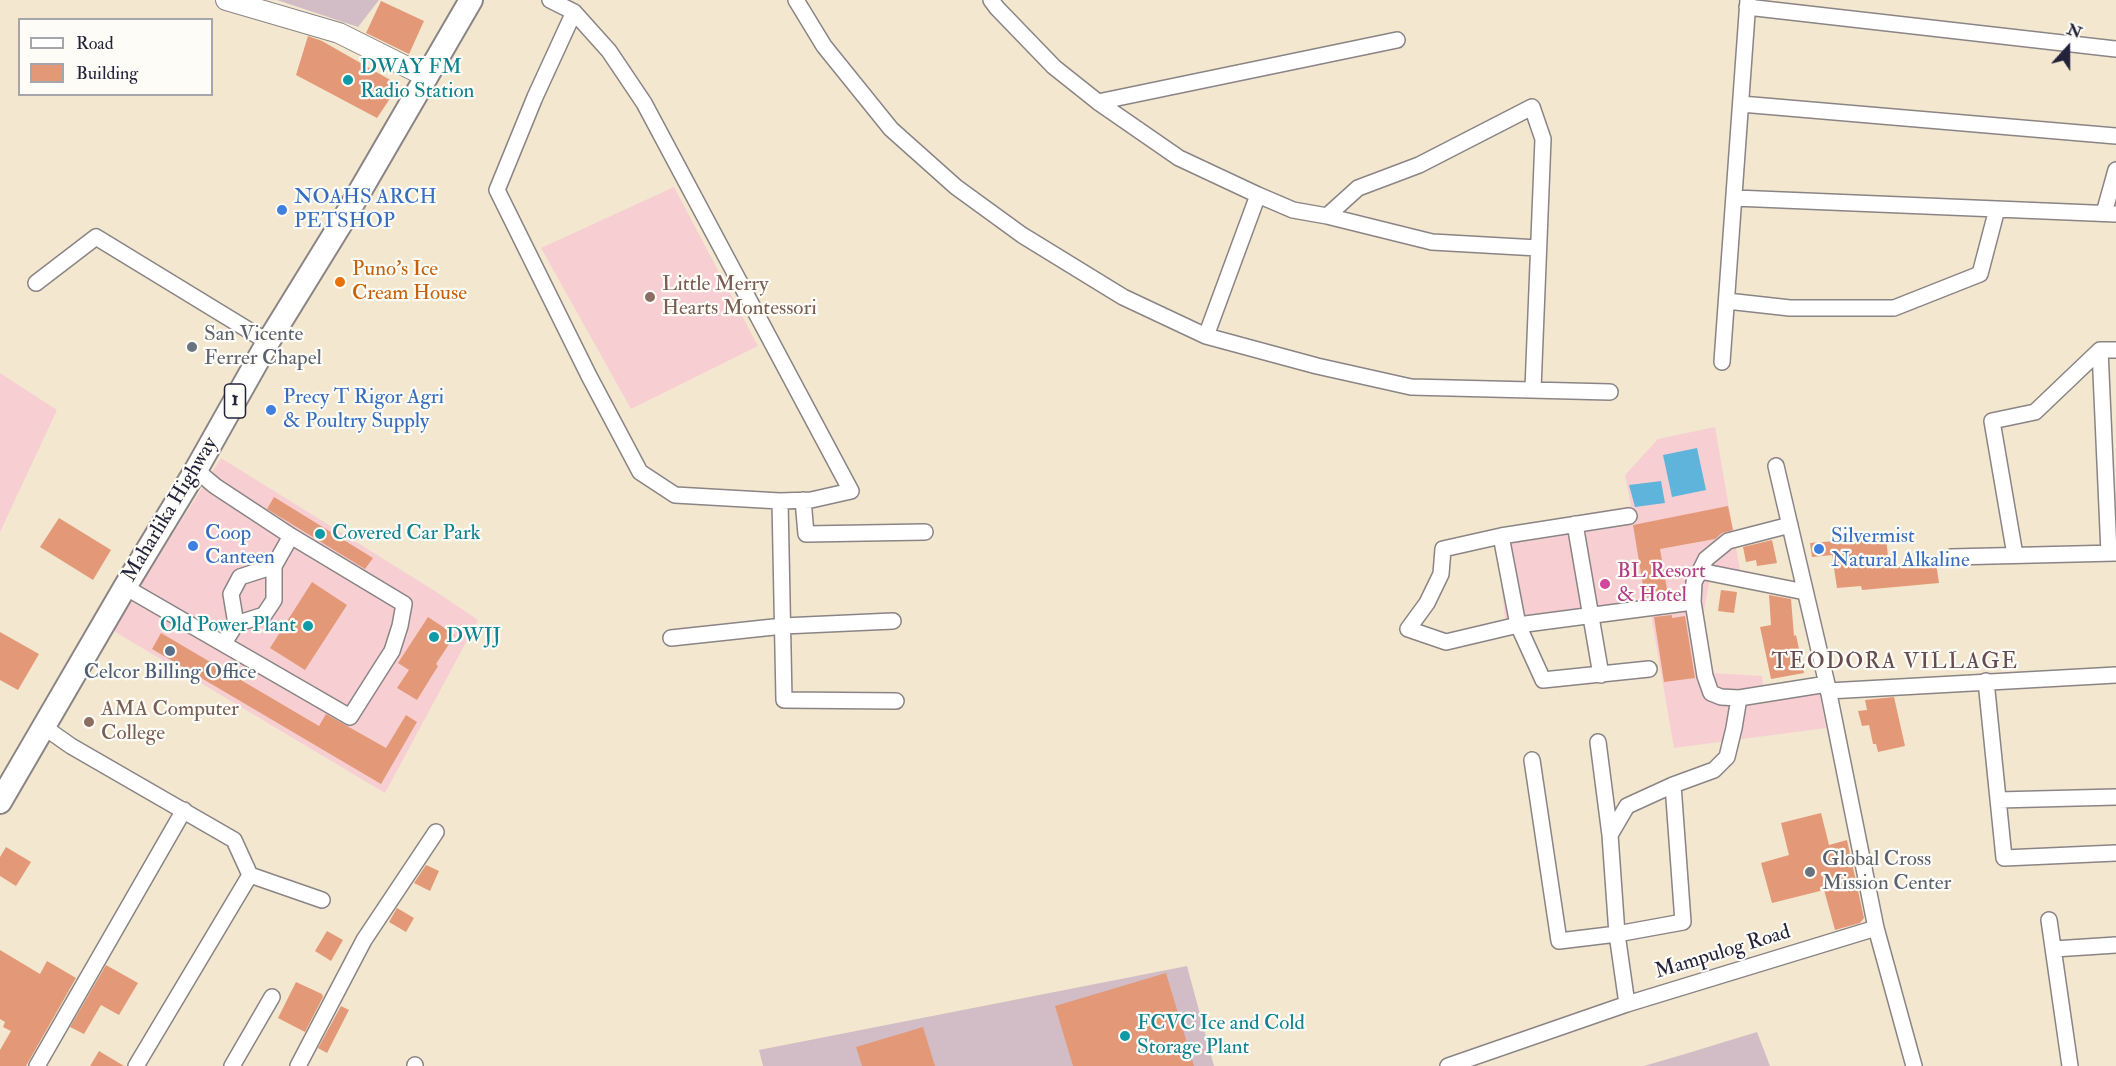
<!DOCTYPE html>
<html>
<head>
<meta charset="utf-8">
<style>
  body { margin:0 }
  #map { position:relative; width:2116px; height:1066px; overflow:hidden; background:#f3e7cf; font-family:"IM FELL Double Pica",serif }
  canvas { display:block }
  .legend { position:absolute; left:18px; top:18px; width:195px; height:78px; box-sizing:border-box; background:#fdfcf7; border:2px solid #a5a5ac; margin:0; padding:8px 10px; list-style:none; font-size:18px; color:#22223b }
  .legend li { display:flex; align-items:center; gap:12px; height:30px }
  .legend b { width:30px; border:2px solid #a5a5ac }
  .north { position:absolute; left:2038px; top:18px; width:60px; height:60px; -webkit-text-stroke:4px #fdfcf7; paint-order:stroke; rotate:21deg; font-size:16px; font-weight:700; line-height:24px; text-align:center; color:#22223b }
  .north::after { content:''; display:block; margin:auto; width:21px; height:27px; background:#22223b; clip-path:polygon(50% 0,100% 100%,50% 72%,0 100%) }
</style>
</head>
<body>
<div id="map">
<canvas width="2116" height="1066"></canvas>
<ul class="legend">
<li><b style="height:8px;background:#fff"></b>Road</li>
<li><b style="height:16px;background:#e39977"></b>Building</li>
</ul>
<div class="north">N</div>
</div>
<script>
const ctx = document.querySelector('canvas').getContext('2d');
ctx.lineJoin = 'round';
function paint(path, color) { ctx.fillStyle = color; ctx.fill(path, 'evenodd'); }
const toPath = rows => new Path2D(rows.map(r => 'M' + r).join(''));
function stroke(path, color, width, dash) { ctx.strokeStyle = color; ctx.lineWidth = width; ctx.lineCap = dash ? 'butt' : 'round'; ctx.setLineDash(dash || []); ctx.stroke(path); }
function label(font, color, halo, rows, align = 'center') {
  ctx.font = font + ' "IM FELL Double Pica",serif'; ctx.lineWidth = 4.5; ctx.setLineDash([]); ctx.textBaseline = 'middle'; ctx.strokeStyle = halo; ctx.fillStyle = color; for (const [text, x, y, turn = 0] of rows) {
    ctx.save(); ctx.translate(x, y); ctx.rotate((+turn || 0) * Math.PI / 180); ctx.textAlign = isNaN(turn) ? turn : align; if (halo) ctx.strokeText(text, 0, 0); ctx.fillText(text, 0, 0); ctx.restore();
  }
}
const built = toPath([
  [674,187,758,346,631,409,541,248],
  [0,373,57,410,0,532],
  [1715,427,1741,576,1710,579,1703,616,1712,673,1762,676,1763,685,1817,679,1826,728,1674,748,1651,615,1507,635,1495,529,1631,506,1625,475,1658,439],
  [221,458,435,591,478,620,385,793,112,630]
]);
const industrial = toPath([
  [277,0,379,0,358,27],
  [1187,966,1214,1066,763,1066,759,1050],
  [1757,1032,1770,1066,1644,1066,1685,1054]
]);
const water = toPath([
  [1697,448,1706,490,1672,497,1663,455],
  [1661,481,1665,503,1635,507,1629,485]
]);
const building = toPath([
  [381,1,424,21,409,54,366,33],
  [308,36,322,41,399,85,377,118,296,75],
  [274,497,373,558,365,569,267,509],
  [1728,506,1733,530,1722,533,1715,539,1660,549,1668,595,1645,598,1633,525],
  [59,518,111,550,93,580,40,547],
  [1886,537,1889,566,1936,563,1939,583,1862,590,1861,586,1837,588,1832,555,1812,557,1810,543],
  [1772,540,1777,563,1757,566,1756,560,1746,562,1743,547],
  [312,582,347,605,305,670,270,648],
  [1721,590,1737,592,1734,613,1718,611],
  [1769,595,1791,599,1794,636,1796,635,1804,673,1771,679,1760,627,1771,625],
  [1672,615,1672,618,1685,616,1695,678,1664,682,1654,617],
  [428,617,455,635,436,664,438,666,417,700,397,688,409,670,398,663],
  [0,632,39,654,18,690,0,680],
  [161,633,319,726,326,714,386,748,406,715,417,722,381,784,152,649],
  [1894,697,1905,746,1878,752,1876,744,1873,744,1869,725,1862,726,1858,711,1867,710,1865,700],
  [1821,813,1829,845,1847,840,1864,918,1860,923,1835,930,1824,890,1772,903,1761,863,1789,855,1781,823],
  [6,847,31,862,16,886,0,876,0,857],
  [426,865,439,871,430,891,414,883],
  [397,908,414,918,406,932,389,922],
  [327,931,343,940,331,961,315,951],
  [0,950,40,974,47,961,76,978,26,1066,0,1066,0,1050,11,1031,3,1027,5,1022,0,1019],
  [106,965,138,983,119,1015,101,1005,84,1034,70,1027],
  [1166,973,1194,1066,1073,1066,1055,1006],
  [296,982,322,994,323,997,305,1032,278,1018],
  [341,1006,349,1010,327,1053,318,1048],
  [923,1027,935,1066,862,1066,856,1047],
  [99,1051,124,1066,90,1066]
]);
const minor = toPath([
  [550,0,574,12,609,51,644,103,851,491,811,500,780,501,675,495,640,472,589,376,497,190,535,97,574,12],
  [796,0,824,46,891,129,956,187,1022,235,1123,297,1206,336,1317,366,1411,387,1610,392],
  [991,0,997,8,1054,67,1098,102,1179,158,1258,195,1293,210,1327,216,1432,242,1538,248],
  [1747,7,2116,49],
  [1098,102,1397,40],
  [1741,104,2116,136],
  [1735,198,2116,214],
  [2104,213,2116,170],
  [1327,216,1358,188,1419,165,1532,107,1543,139,1533,389],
  [36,283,96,237,268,342],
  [1727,301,1790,308,1894,308,1980,274,1997,209],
  [1206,336,1258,195],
  [2100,350,2109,553],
  [1722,362,1748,0],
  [1776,466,1827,684,1876,928],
  [803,500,806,534,925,532],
  [780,501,784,700,896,701],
  [1629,516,1501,536,1443,549,1441,574,1427,603,1408,629,1446,642,1518,625,1693,602,1694,582,1700,571,1706,559,1728,541,1790,525],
  [1575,524,1601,675],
  [1501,536,1518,625,1543,680,1649,669],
  [2015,555,1992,421,2035,412,2100,350,2116,350],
  [1951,557,2116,553],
  [1700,571,1805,592],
  [125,587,350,717,383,665,392,651,400,626,404,604,291,536,215,486,196,470],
  [1693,602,1705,676,1711,693,1721,697,1739,698,1827,684],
  [236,624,264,615,274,600,274,566,291,536],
  [671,638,783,626,893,621],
  [224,643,236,624,231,594,240,577,274,566],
  [1986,681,2004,858,2116,853],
  [1828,691,2116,675],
  [44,727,71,746,234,840,250,875,322,900],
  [1598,742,1610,835,1617,934,1627,1004],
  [1532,760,1559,941,1617,934,1683,922,1673,785],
  [1998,800,2116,797],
  [1610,835,1627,806,1673,785,1714,770,1727,757,1734,728,1739,698],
  [2049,920,2070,1066],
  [2054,949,2116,945],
  [37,1066,184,810],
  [136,1066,250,875],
  [232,1066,272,997],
  [298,1066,364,940,436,832],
  [415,1066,415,1065],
  [1448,1066,1627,1004,1876,928,1914,1066]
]);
const major = toPath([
  [226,0,339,33,427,77]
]);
const highway = toPath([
  [0,802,125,587,196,470,268,342,345,217,471,0]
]);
const markers = [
  [348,80,6,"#0f9aa8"],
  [282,210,6,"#3f7fe0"],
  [340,282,6,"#e8710a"],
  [650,297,6,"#8d6e63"],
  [192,347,6,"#6b7280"],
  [271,410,6,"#3f7fe0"],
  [320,534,6,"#0f9aa8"],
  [193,546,6,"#3f7fe0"],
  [1819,549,6,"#3f7fe0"],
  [1605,584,6,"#d1479c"],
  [308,626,6,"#0f9aa8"],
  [434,637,6,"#0f9aa8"],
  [170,651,6,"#5c6f8a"],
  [89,722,6,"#8d6e63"],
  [1810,872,6,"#6b7280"],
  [1125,1036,6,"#0f9aa8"]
];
const shields = [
  [235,401,21]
];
const shieldNames = [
  ["1",235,401]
];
const cultureNames = [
  ["DWAY FM",360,68],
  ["Radio Station",360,92],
  ["Covered Car Park",332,534],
  ["Old Power Plant",296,626,"right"],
  ["DWJJ",446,637],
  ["FCVC Ice and Cold",1137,1024],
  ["Storage Plant",1137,1048]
];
const shopNames = [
  ["NOAHS ARCH",294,198],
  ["PETSHOP",294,222],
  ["Precy T Rigor Agri",283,398],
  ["& Poultry Supply",283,422],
  ["Coop",205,534],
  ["Canteen",205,558],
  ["Silvermist",1831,537],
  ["Natural Alkaline",1831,561]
];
const foodNames = [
  ["Puno's Ice",352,270],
  ["Cream House",352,294]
];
const educationNames = [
  ["Little Merry",662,285],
  ["Hearts Montessori",662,309],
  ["AMA Computer",101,710],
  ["College",101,734]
];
const worshipNames = [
  ["San Vicente",204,335],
  ["Ferrer Chapel",204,359],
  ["Global Cross",1822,860],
  ["Mission Center",1822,884]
];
const streetNames = [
  ["Maharlika Highway",171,510,-59],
  ["Mampulog Road",1723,953,-17]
];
const hotelNames = [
  ["BL Resort",1617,572],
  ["& Hotel",1617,596]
];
const serviceNames = [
  ["Celcor Billing Office",170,673]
];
const neighbourhoodNames = [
  ["TEODORA VILLAGE",1895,663]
];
paint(built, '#f7cfd3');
paint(industrial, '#d2bdc7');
paint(water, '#5eb4db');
paint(building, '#e39977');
stroke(minor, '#8a8485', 18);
stroke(major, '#8a8485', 22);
stroke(highway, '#8a8485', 26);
stroke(minor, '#fff', 15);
stroke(major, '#fff', 20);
stroke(highway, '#fff', 22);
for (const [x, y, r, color] of markers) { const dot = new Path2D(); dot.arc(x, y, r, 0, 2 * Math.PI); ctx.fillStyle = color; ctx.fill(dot); stroke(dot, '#fdfcf7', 2); }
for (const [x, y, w] of shields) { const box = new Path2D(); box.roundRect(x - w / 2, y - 17, w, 34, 4.5); ctx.fillStyle = '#fdfcf7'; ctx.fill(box); stroke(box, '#22223b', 1.5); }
label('bold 20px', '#22223b', null, shieldNames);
label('21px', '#0d838f', '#fdfcf7', cultureNames, 'left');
label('21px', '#366cbe', '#fdfcf7', shopNames, 'left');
label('21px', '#c56008', '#fdfcf7', foodNames, 'left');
label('21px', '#785e54', '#fdfcf7', educationNames, 'left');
label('21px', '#5b616d', '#fdfcf7', worshipNames, 'left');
label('21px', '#22223b', '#fdfcf7', streetNames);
label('21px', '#b23c85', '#fdfcf7', hotelNames, 'left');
label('21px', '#4e5e75', '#fdfcf7', serviceNames);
ctx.letterSpacing = '1.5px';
label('22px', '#664c50', '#fdfcf7', neighbourhoodNames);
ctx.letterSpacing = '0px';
</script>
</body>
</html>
